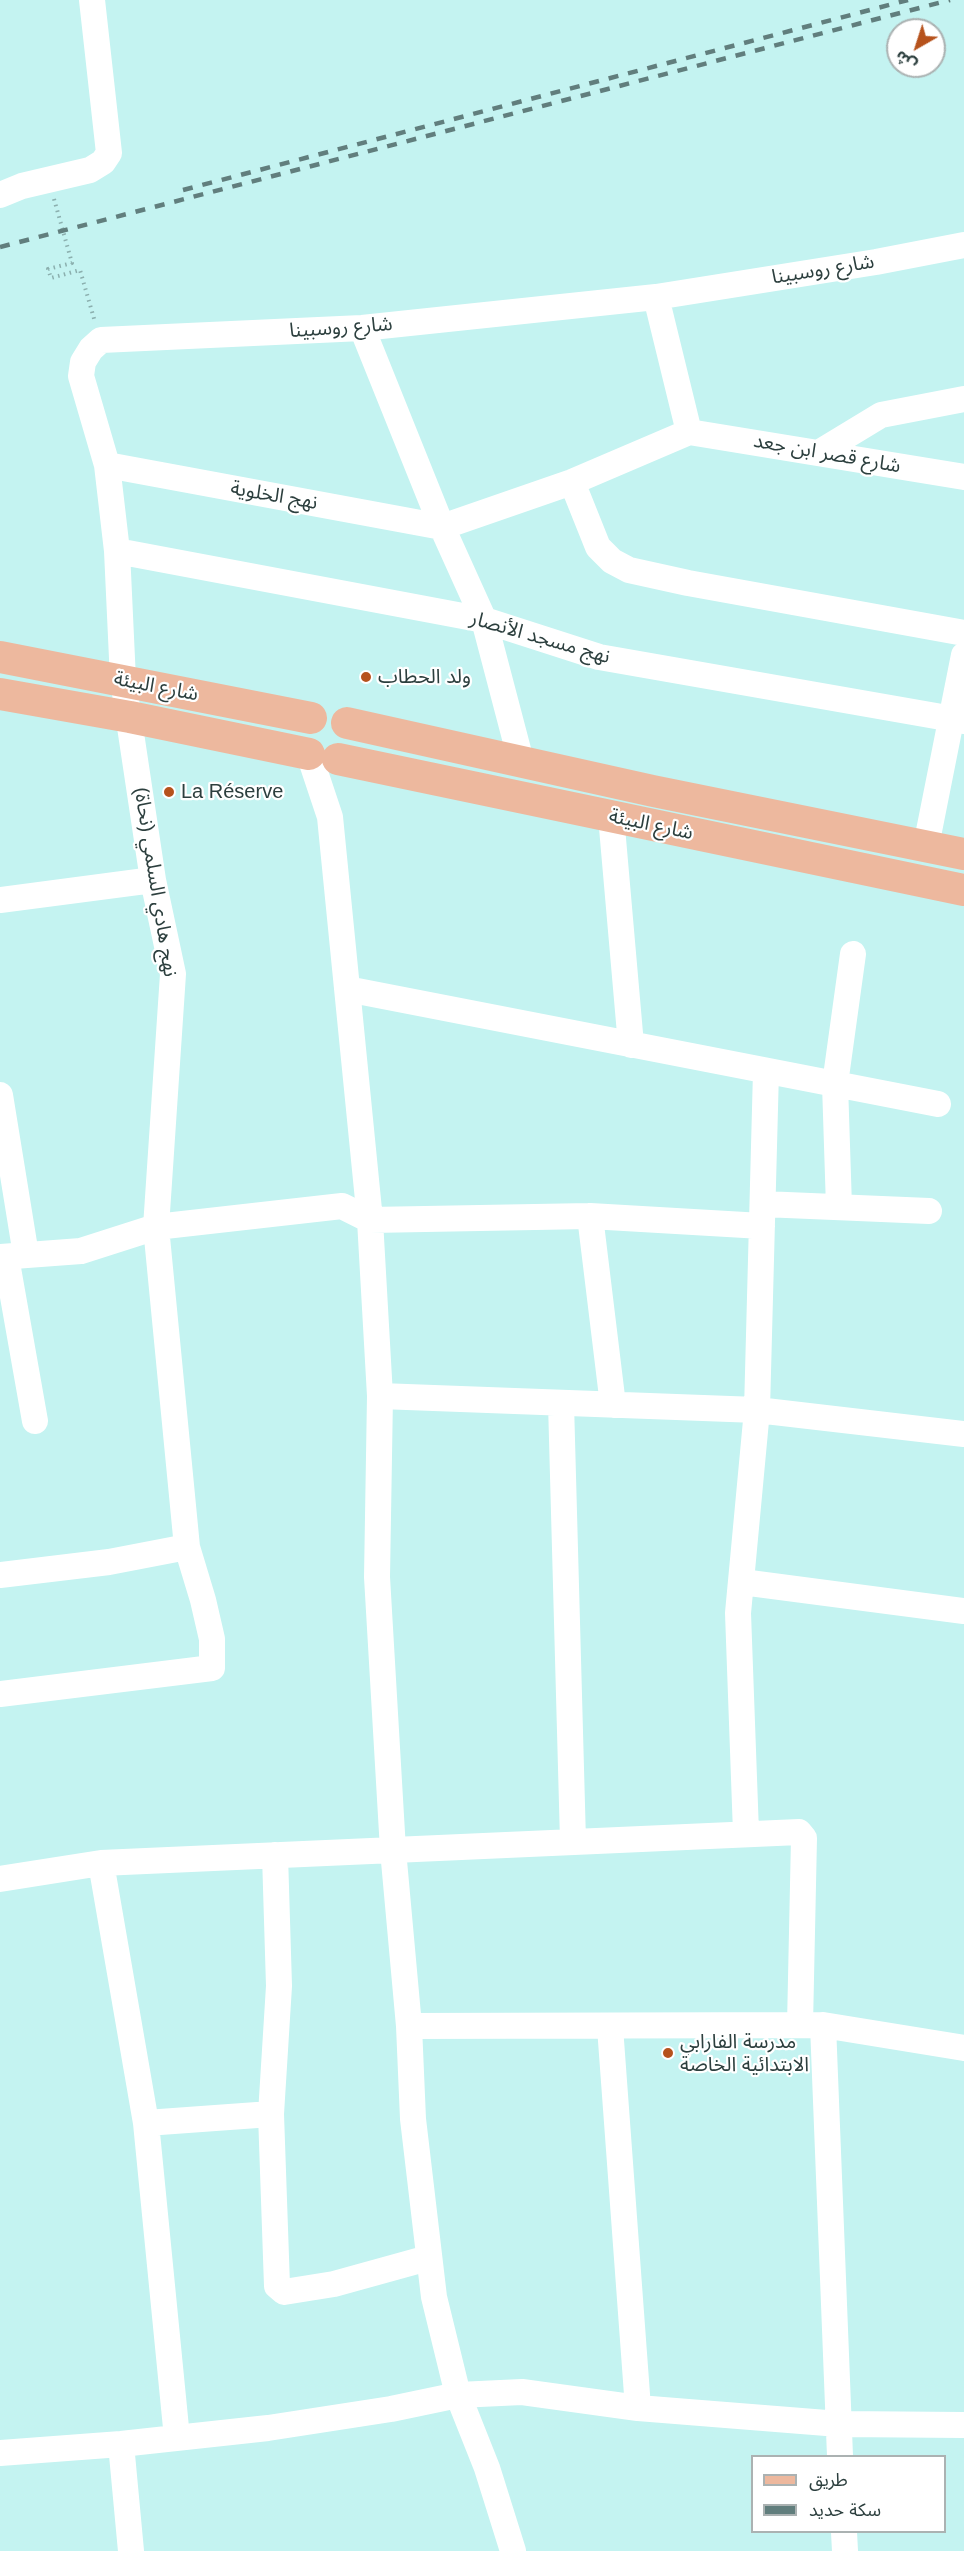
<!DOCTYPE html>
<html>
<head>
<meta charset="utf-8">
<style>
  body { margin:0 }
  #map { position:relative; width:964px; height:2551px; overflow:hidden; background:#c4f3f1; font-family:Arial,"Noto Sans Arabic",sans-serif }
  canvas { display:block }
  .legend { position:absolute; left:751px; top:2455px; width:195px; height:78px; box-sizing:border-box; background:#fff; border:2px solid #abb2b2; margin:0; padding:8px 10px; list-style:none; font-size:18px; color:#2c3f3e }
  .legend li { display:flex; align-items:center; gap:12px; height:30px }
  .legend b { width:30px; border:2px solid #abb2b2 }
  .north { position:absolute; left:886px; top:18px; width:60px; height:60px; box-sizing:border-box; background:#fff; border:2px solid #abb2b2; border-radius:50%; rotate:219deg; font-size:16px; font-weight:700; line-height:24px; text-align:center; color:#2c3f3e }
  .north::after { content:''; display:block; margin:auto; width:21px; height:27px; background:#b6521c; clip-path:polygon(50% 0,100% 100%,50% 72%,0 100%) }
</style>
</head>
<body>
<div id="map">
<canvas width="964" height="2551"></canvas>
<ul class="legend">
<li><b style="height:8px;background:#edb89e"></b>طريق</li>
<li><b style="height:8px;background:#617e7d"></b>سكة حديد</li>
</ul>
<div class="north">ش</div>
</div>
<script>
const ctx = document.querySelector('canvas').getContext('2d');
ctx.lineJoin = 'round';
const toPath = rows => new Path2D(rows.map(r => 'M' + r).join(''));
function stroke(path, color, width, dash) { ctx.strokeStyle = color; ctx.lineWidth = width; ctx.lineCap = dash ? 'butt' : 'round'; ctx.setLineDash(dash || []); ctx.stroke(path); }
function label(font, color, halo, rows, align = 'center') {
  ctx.font = font + ' Arial,"Noto Sans Arabic",sans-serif'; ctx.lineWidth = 4.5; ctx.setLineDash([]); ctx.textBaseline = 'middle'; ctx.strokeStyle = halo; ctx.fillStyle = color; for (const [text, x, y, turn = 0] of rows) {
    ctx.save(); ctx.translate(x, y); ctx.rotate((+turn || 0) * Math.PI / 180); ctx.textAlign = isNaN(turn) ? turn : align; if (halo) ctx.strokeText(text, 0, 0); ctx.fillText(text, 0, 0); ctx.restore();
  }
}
const path = toPath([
  [54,199,72,263,48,269,51,278,80,270,95,322]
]);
const minor = toPath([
  [0,195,22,186,90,170,103,162,109,153,92,0],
  [656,297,689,432],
  [362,328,442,527,484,620,521,761],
  [689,432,964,477],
  [820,452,881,415,964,399],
  [107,465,442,527,572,482,689,432],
  [572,482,598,547,612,561,629,570,688,583,964,633],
  [117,551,484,620,599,657,964,721],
  [309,754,330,817,370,1220,380,1396,377,1577,393,1850,409,2026,413,2119,434,2297,458,2395,522,2392,638,2408,839,2424,964,2425],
  [611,816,631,1045],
  [926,846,964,655],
  [0,900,153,880],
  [347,989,938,1104],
  [0,1095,26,1255],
  [763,1204,929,1211],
  [839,1207,835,1084,853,954],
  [590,1216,613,1405],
  [0,1257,81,1251,156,1227,342,1206,370,1220,590,1216,762,1226],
  [6,1257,35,1421],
  [380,1396,757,1410,964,1434],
  [561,1403,573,1841],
  [0,1575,109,1562,187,1547,156,1227,173,974,153,880,123,680,117,551,107,465,81,376,83,362,91,349,101,340,362,328,656,297,876,262,964,245],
  [742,1582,964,1611],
  [0,1694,212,1668,212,1639,203,1600,187,1547],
  [746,1833,738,1613,757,1410,766,1071],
  [275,1855,279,1986,271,2114,277,2286,284,2292,334,2284,428,2258],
  [101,1863,146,2123,177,2438],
  [0,1879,101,1863,799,1832,804,1838,800,2025],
  [823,2025,840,2456],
  [409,2026,823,2025,964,2048],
  [610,2027,638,2408],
  [146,2123,271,2114],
  [121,2444,131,2551],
  [0,2453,121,2444,268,2428,391,2409,458,2395,487,2468,513,2551],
  [844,2532,845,2551]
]);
const major = toPath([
  [0,657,311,718],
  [0,694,130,717,309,754],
  [347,723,653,791,964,854],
  [338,759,964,890]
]);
const rail = toPath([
  [183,190,908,0],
  [0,247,950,0]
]);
const markers = [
  [366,677,6,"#b6521c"],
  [169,792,6,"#b6521c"],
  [668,2053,6,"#b6521c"]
];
const streetNames = [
  ["شارع روسبينا",823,270,-9],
  ["شارع روسبينا",341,328,-4],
  ["شارع قصر ابن جعد",827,454,10],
  ["نهج الخلوية",274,496,10],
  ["نهج مسجد الأنصار",540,638,16],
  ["شارع البيئة",156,687,11],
  ["شارع البيئة",651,825,12],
  ["نهج هادي السلمي (نحاة)",155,882,81]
];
const poiNames = [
  ["ولد الحطاب",378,677],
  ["La Réserve",181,792],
  ["مدرسة الفارابي",680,2042],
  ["الابتدائية الخاصة",680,2065]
];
stroke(path, '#8bafae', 4, [1.5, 4.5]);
stroke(minor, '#fff', 26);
stroke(major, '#edb89e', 32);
stroke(rail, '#617e7d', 4.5, [10, 10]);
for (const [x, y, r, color] of markers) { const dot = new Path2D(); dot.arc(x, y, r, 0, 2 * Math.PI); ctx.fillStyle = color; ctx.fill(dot); stroke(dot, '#fff', 2); }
label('20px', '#2c3f3e', '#fff', streetNames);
label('20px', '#2c3f3e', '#fff', poiNames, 'left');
</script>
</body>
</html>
